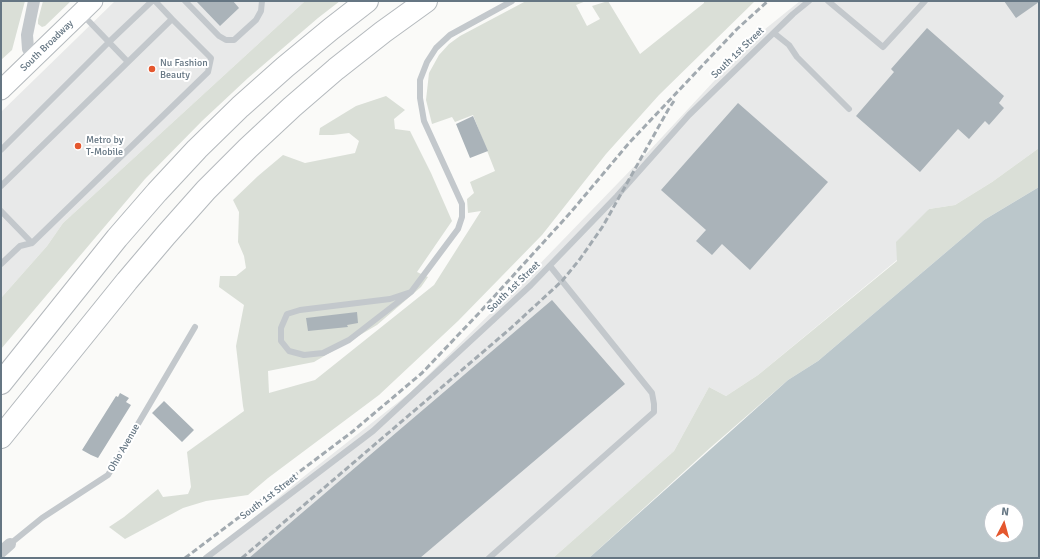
<!DOCTYPE html>
<html>
<head>
<meta charset="utf-8">
<style>
  body { margin:0 }
  #map { position:relative; width:1040px; height:559px; overflow:hidden; background:#fafaf8; font-family:Signika,sans-serif }
  canvas { display:block }
  .frame { position:absolute; inset:0; border:2px solid #657683; pointer-events:none }
  .north { position:absolute; left:984px; top:503px; width:40px; height:40px; box-sizing:border-box; background:#fff; border:1px solid #c1c8cd; border-radius:50%; rotate:6deg; font-size:11px; font-weight:700; line-height:16px; text-align:center; color:#657683 }
  .north::after { content:''; display:block; margin:auto; width:14px; height:18px; background:#e4572e; clip-path:polygon(50% 0,100% 100%,50% 72%,0 100%) }
</style>
</head>
<body>
<div id="map">
<canvas width="1040" height="559"></canvas>
<div class="frame"></div>
<div class="north">N</div>
</div>
<script>
const ctx = document.querySelector('canvas').getContext('2d');
ctx.lineJoin = 'round';
function paint(path, color) { ctx.fillStyle = color; ctx.fill(path, 'evenodd'); }
const toPath = rows => new Path2D(rows.map(r => 'M' + r).join(''));
function stroke(path, color, width, dash) { ctx.strokeStyle = color; ctx.lineWidth = width; ctx.lineCap = dash ? 'butt' : 'round'; ctx.setLineDash(dash || []); ctx.stroke(path); }
function label(font, color, halo, rows, align = 'center') {
  ctx.font = font + ' Signika,sans-serif'; ctx.lineWidth = 4; ctx.setLineDash([]); ctx.textBaseline = 'middle'; ctx.strokeStyle = halo; ctx.fillStyle = color; for (const [text, x, y, turn = 0] of rows) {
    ctx.save(); ctx.translate(x, y); ctx.rotate((+turn || 0) * Math.PI / 180); ctx.textAlign = isNaN(turn) ? turn : align; if (halo) ctx.strokeText(text, 0, 0); ctx.fillText(text, 0, 0); ctx.restore();
  }
}
const built = toPath([
  [115,1,305,1,63,223,47,246,1,298,1,112],
  [800,1,1039,1,1039,148,992,182,955,205,929,209,897,260,758,375,726,396,709,387,674,451,553,558,205,558,302,478,411,392,529,275,650,150,754,38]
]);
const green = toPath([
  [1,1,25,1,12,50,1,60],
  [43,1,71,1,45,26,42,27,38,24,38,20],
  [305,1,340,1,318,18,248,78,202,121,145,179,1,349,1,298,47,246,63,223],
  [526,1,586,1,576,5,587,26,600,19,592,6,608,1,640,54,704,3,704,1,755,1,659,95,606,154,542,235,458,321,379,395,268,478,248,495,206,501,183,508,125,539,109,527,124,517,158,489,163,497,188,494,191,487,187,452,244,411,243,406,236,346,244,305,219,287,220,276,236,276,246,268,244,256,238,242,239,212,233,200,258,176,283,155,305,163,355,153,359,141,349,133,333,135,319,135,320,128,356,106,386,96,405,110,394,119,395,129,410,131,431,173,452,221,417,272,428,277,421,287,377,325,314,362,268,371,269,393,315,380,434,285,481,211,468,213,467,199,474,193,470,182,495,171,473,115,455,122,452,117,432,124,426,100,429,73,439,55,449,44,460,36],
  [1039,148,1039,187,984,220,818,361,788,380,710,448,589,558,553,558,674,451,709,387,726,396,758,375,897,261,896,242,929,209,955,205,992,182]
]);
const water = toPath([
  [1039,187,1039,558,589,558,788,380,818,361,984,220],
  [992,511,1016,511,1016,535,992,535]
]);
const building = toPath([
  [196,1,233,1,239,8,220,26],
  [1004,1,1039,1,1039,2,1016,18],
  [927,28,1004,96,999,103,1004,108,989,125,985,121,969,139,958,129,920,172,856,116,894,72,891,69],
  [738,103,828,182,750,270,722,244,712,255,696,241,706,230,661,190],
  [473,116,488,151,470,158,456,124],
  [552,300,625,384,420,558,249,558],
  [357,312,358,323,347,325,348,327,308,331,306,318],
  [120,393,129,398,126,402,131,405,98,458,91,455,82,450,116,396,118,397],
  [164,401,194,430,182,442,152,413]
]);
const service = toPath([
  [155,1,172,19],
  [185,1,219,36,226,40,234,40,256,20,261,11,262,1],
  [828,1,883,47,925,1],
  [82,14,128,62],
  [774,33,789,45,797,57,849,109],
  [1,150,109,42,152,1],
  [1,186,172,19,211,58,208,72,32,243],
  [1,211,32,243,20,246,1,264],
  [411,292,390,299,300,310,287,314,281,328,281,341,289,351,304,355,323,353,349,340,411,292,458,229,462,217,462,204,424,121,420,98,420,80,427,62,436,48,450,35,512,1],
  [10,544,42,518,108,475,195,327],
  [206,558,373,431,531,285,617,196,689,115,793,14,809,1],
  [489,558,654,412,654,404,652,393,550,266]
]);
const minor = toPath([
  [34,58,28,49,27,35,34,1],
  [1,552,10,544]
]);
const primary = toPath([
  [1,90,93,1]
]);
const motorway = toPath([
  [1,383,117,238,157,192,197,149,240,107,285,67,331,29,367,1],
  [1,437,127,281,166,235,206,190,248,148,292,107,336,69,383,32,426,1]
]);
const rail = toPath([
  [185,558,352,432,422,373,480,312,571,212,629,143,737,29,768,1],
  [242,558,511,328,562,281,580,259,603,226,668,110,674,101]
]);
const markers = [
  [152,69,4,"#e4572e"],
  [78,146,4,"#e4572e"]
];
const streetNames = [
  ["South Broadway",47,46,-44],
  ["South 1st Street",738,53,-44],
  ["South 1st Street",514,287,-44],
  ["Ohio Avenue",124,448,-60],
  ["South 1st Street",269,497,-37]
];
const poiNames = [
  ["Nu Fashion",160,63],
  ["Beauty",160,75],
  ["Metro by",86,140],
  ["T-Mobile",86,152]
];
paint(built, '#e8e9e9');
paint(green, '#dadfd7');
paint(water, '#bbc7cb');
paint(building, '#aab3b9');
stroke(primary, '#b5babe', 21);
stroke(motorway, '#b4b9bd', 24);
stroke(service, '#c3c8cc', 6);
stroke(minor, '#c3c8cc', 12);
stroke(primary, '#fff', 19);
stroke(motorway, '#fff', 22);
stroke(rail, '#a2aab0', 3, [6, 3]);
for (const [x, y, r, color] of markers) { const dot = new Path2D(); dot.arc(x, y, r, 0, 2 * Math.PI); ctx.fillStyle = color; ctx.fill(dot); stroke(dot, '#fff', 1.5); }
label('10px', '#657683', '#fff', streetNames);
label('10px', '#657683', '#fff', poiNames, 'left');
</script>
</body>
</html>
